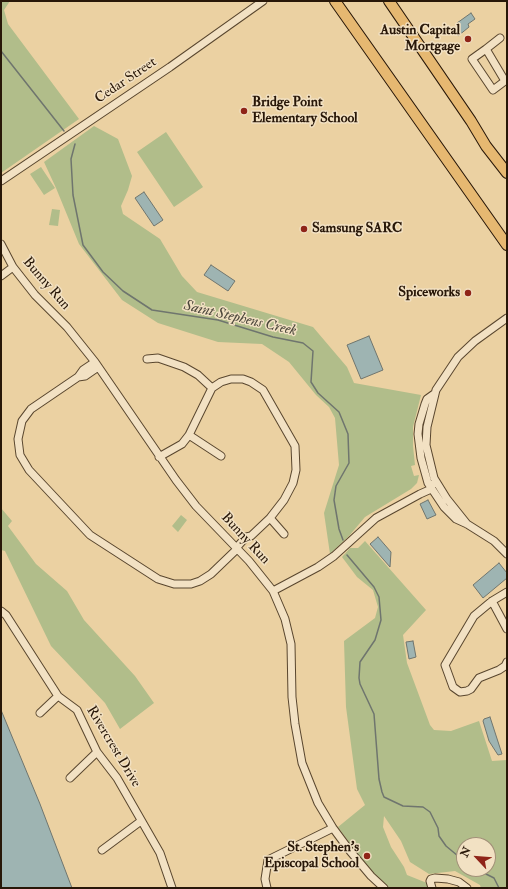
<!DOCTYPE html>
<html>
<head>
<meta charset="utf-8">
<style>
  body { margin:0 }
  #map { position:relative; width:508px; height:889px; overflow:hidden; background:#ebd1a2; font-family:"IM FELL Double Pica",serif }
  canvas { display:block }
  .frame { position:absolute; inset:0; border:2px solid #281708; pointer-events:none }
  .north { position:absolute; left:456px; top:837px; width:40px; height:40px; box-sizing:border-box; background:#f2e1c3; border:1px solid #a19078; border-radius:50%; rotate:296deg; font-size:11px; font-weight:700; line-height:16px; text-align:center; color:#281708 }
  .north::after { content:''; display:block; margin:auto; width:14px; height:18px; background:#8f2418; clip-path:polygon(50% 0,100% 100%,50% 72%,0 100%) }
</style>
</head>
<body>
<div id="map">
<canvas width="508" height="889"></canvas>
<div class="frame"></div>
<div class="north">N</div>
</div>
<script>
const ctx = document.querySelector('canvas').getContext('2d');
ctx.lineJoin = 'round';
function paint(path, color) { ctx.fillStyle = color; ctx.fill(path, 'evenodd'); }
const toPath = rows => new Path2D(rows.map(r => 'M' + r).join(''));
function stroke(path, color, width, dash) { ctx.strokeStyle = color; ctx.lineWidth = width; ctx.lineCap = dash ? 'butt' : 'round'; ctx.setLineDash(dash || []); ctx.stroke(path); }
function label(font, color, halo, rows, align = 'center') {
  ctx.font = font + ' "IM FELL Double Pica",serif'; ctx.lineWidth = 3; ctx.setLineDash([]); ctx.textBaseline = 'middle'; ctx.strokeStyle = halo; ctx.fillStyle = color; for (const [text, x, y, turn = 0] of rows) {
    ctx.save(); ctx.translate(x, y); ctx.rotate((+turn || 0) * Math.PI / 180); ctx.textAlign = isNaN(turn) ? turn : align; if (halo) ctx.strokeText(text, 0, 0); ctx.fillText(text, 0, 0); ctx.restore();
  }
}
const green = toPath([
  [1,1,10,1,4,10,8,24,79,119,1,173],
  [94,126,118,139,132,176,128,190,121,206,123,214,160,239,182,276,197,292,313,327,347,367,354,383,421,395,413,427,413,446,415,465,411,466,414,476,419,475,417,483,411,489,365,517,349,536,330,554,324,513,339,465,335,418,329,407,316,395,289,362,262,344,218,342,158,323,122,300,79,244,56,188,44,162],
  [166,132,203,187,174,207,137,152],
  [41,167,55,188,44,195,30,174],
  [52,209,60,210,58,226,49,225],
  [1,508,12,521,8,526,36,564,67,591,84,620,135,676,154,703,120,729,105,703,51,646,5,551,1,550],
  [181,515,187,520,178,532,172,526],
  [365,541,426,610,403,635,407,663,430,725,434,730,451,731,479,721,492,761,507,760,507,888,481,888,480,885,455,871,429,874,410,862,401,841,384,816,383,827,391,847,404,867,407,875,427,883,429,888,387,888,372,874,338,827,365,805,357,789,346,707,344,641,375,618,378,607,373,590,357,577,342,557,350,548,358,548],
  [464,845,488,845,488,869,464,869]
]);
const water = toPath([
  [471,13,475,19,468,24,469,27,458,36,457,23,471,13],
  [144,192,163,220,154,226,135,198,144,192],
  [211,265,235,281,228,291,204,275,211,265],
  [369,336,383,370,361,379,347,345,369,336],
  [428,500,436,515,427,519,420,504,428,500],
  [378,537,391,552,390,567,370,544,378,537],
  [499,563,507,573,507,578,483,598,473,585,499,563],
  [413,641,416,657,409,659,406,642,413,641],
  [1,710,40,804,72,888,1,888,1,710],
  [490,717,502,754,498,755,489,741,483,721,484,719,490,717]
]);
const stream = toPath([
  [1,51,64,131],
  [75,144,71,159,73,195,83,245,103,272,123,291,152,310,218,320,273,337,303,343,313,351,311,382,318,393,339,412,348,434,349,463,336,486,334,500,339,529,343,540],
  [347,555,374,587,379,597,381,620,375,640,360,662,359,678,360,684,374,714,379,779,382,792,384,797,403,806,423,807,430,812,438,828,439,836,446,846,458,856,464,858],
  [481,869,486,874,494,878,499,888]
]);
const minor = toPath([
  [486,49,472,59,493,90,505,81,486,49,500,38],
  [1,181,170,67,263,1],
  [1,244,13,267,35,295,67,327,95,362,176,480,196,506,249,561,273,591,285,619,291,644,292,697,295,724,302,763,318,803,333,828,350,851,371,876,384,888],
  [1,276,13,267],
  [147,359,158,358,184,367,198,375,212,388],
  [98,367,85,376,78,377,31,409,22,421,18,439,20,455,29,470,90,535,158,579,174,584,191,584,200,581,211,574,237,549,238,546,246,537,251,536,270,518,284,500,293,483,296,470,295,446,263,390,251,382,243,379,231,379,221,382,212,388,189,435,182,444,159,457],
  [78,377,83,370,95,362],
  [434,394,427,399,425,404,419,424,418,434,421,458,428,483,444,507,456,519,467,524,494,541,507,554],
  [189,435,221,456],
  [270,518,284,534],
  [467,524,447,499,434,478,426,445,427,427,436,390,458,357,475,341,507,318],
  [273,591,318,567,334,556,376,518,420,494,429,490,433,484],
  [507,592,492,601,474,616,445,665,453,687,460,692,467,691,471,689,479,678,499,670,505,666,507,662],
  [492,601,507,629],
  [1,611,6,615,58,696,77,710,97,752,117,778,160,853,172,888],
  [40,713,58,696],
  [70,778,97,752],
  [102,850,141,821],
  [267,888,265,879,268,860,333,828],
  [432,888,430,881,431,879,435,878,448,879,459,882,467,888]
]);
const highway = toPath([
  [335,1,507,245],
  [389,1,471,121,486,146,507,173]
]);
const markers = [
  [468,39,4,"#8f2418"],
  [244,111,4,"#8f2418"],
  [304,229,4,"#8f2418"],
  [468,293,4,"#8f2418"],
  [367,856,4,"#8f2418"]
];
const poiNames = [
  ["Austin Capital",460,31],
  ["Mortgage",460,47],
  ["Bridge Point",252,103,"left"],
  ["Elementary School",252,119,"left"],
  ["Samsung SARC",312,229,"left"],
  ["Spiceworks",460,293],
  ["St. Stephen's",359,848],
  ["Episcopal School",359,864]
];
const streetNames = [
  ["Cedar Street",126,81,-34],
  ["Bunny Run",46,284,49],
  ["Bunny Run",245,539,47],
  ["Rivercrest Drive",113,747,59]
];
const waterNames = [
  ["Saint Stephens Creek",240,319,13]
];
paint(green, '#b1bd8a');
paint(water, '#9eb4b2');
stroke(water, '#6f756e', 1);
stroke(stream, '#6f756e', 1.5);
stroke(minor, '#59462e', 9);
stroke(highway, '#281708', 12);
stroke(minor, '#f2e1c3', 7);
stroke(highway, '#e6b871', 10);
for (const [x, y, r, color] of markers) { const dot = new Path2D(); dot.arc(x, y, r, 0, 2 * Math.PI); ctx.fillStyle = color; ctx.fill(dot); stroke(dot, '#f2e1c3', 1.5); }
label('bold 14px', '#281708', '#f2e1c3', poiNames, 'right');
label('14px', '#281708', '#f2e1c3', streetNames);
label('italic 15px', '#4b463b', '#f2e1c3', waterNames);
</script>
</body>
</html>
